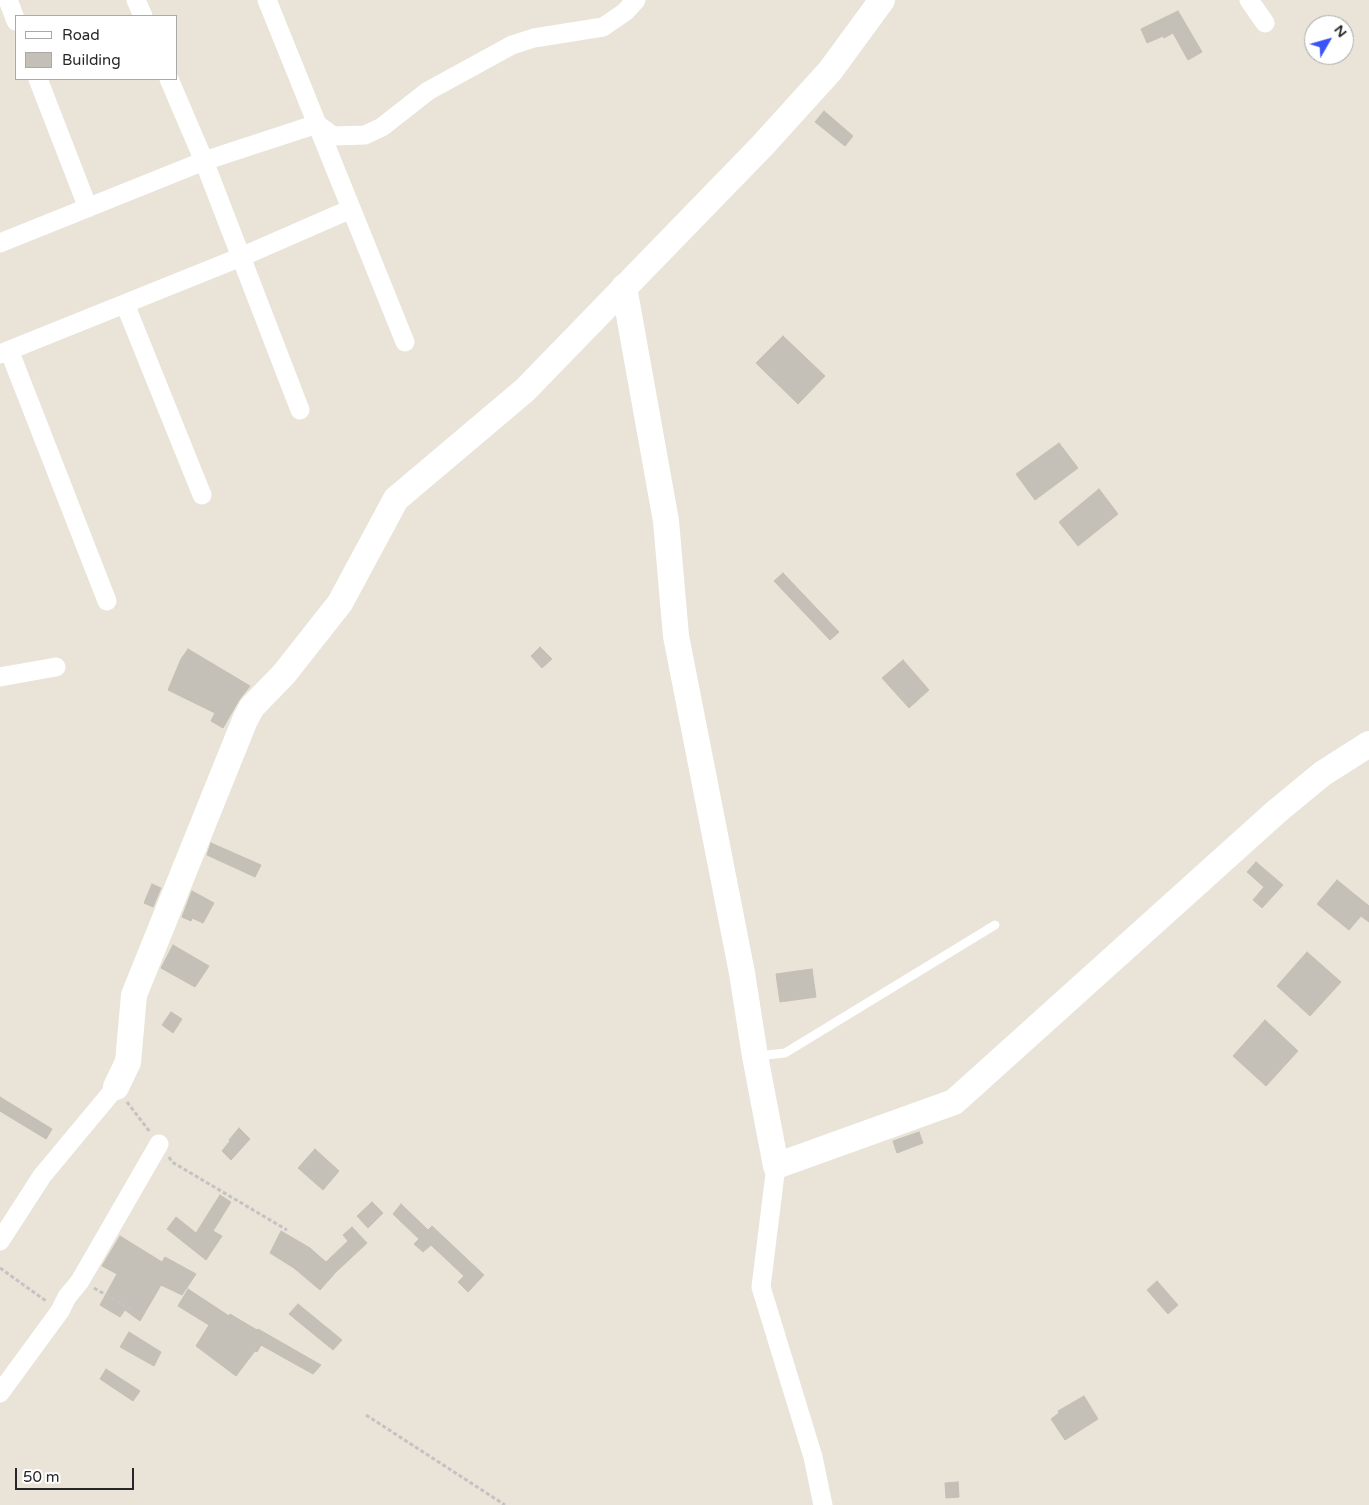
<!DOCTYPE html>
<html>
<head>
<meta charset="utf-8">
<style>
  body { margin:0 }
  #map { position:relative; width:1369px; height:1505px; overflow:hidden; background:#e9e3d8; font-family:"Varela Round",sans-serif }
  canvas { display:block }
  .legend { position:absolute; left:15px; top:15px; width:162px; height:65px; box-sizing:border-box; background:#fff; border:1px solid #a9a9a9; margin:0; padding:6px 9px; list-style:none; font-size:15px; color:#272727 }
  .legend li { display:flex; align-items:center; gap:10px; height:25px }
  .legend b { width:25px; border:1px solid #a9a9a9 }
  .north { position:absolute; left:1304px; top:15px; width:50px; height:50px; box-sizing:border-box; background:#fff; border:1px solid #a9a9a9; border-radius:50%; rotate:52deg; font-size:14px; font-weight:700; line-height:20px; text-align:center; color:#272727 }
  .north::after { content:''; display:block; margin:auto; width:18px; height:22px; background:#3953f6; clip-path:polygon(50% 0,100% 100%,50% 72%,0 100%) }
  .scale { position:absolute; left:15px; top:1468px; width:119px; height:22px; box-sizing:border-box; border:2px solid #272727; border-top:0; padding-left:6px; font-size:15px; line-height:18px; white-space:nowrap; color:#272727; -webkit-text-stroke:4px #fff; paint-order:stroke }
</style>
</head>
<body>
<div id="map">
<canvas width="1369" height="1505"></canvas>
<ul class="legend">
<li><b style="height:6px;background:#fff"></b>Road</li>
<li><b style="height:14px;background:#c4c0b8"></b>Building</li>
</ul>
<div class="north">N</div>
<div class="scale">50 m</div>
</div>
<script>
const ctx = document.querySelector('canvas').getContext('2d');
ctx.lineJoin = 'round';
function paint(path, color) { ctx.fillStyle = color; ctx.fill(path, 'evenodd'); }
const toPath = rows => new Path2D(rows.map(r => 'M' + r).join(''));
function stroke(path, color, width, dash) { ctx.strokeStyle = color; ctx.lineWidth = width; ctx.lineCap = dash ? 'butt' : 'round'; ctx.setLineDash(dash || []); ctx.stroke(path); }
const building = toPath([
  [1178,11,1202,52,1188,60,1173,33,1164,38,1163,36,1147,43,1141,29,1178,11],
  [824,111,853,136,845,146,815,122,824,111],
  [783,336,825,376,798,404,756,363,783,336],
  [1059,443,1078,468,1035,500,1016,474,1059,443],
  [1099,489,1118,514,1078,546,1059,522,1099,489],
  [783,573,839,632,830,640,774,581,783,573],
  [540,647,552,659,542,668,531,656,540,647],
  [188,649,250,686,239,700,223,728,211,721,215,713,168,690,181,659,188,649],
  [903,660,929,690,909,708,882,678,903,660],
  [211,843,261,865,255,877,207,855,211,843],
  [1256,862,1283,885,1262,908,1253,900,1264,887,1247,872,1256,862],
  [1337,880,1369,906,1369,922,1361,916,1349,930,1317,904,1337,880],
  [152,884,161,888,153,907,144,903,152,884],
  [192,891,214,903,203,923,192,918,191,921,182,917,192,891],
  [173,945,209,966,195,987,161,968,173,945],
  [1307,952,1341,982,1310,1016,1277,986,1307,952],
  [812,969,816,997,780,1002,776,974,812,969],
  [171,1012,182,1019,173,1033,162,1025,171,1012],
  [1265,1020,1298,1051,1266,1086,1233,1056,1265,1020],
  [0,1097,52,1129,46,1139,0,1111,0,1097],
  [239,1128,250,1139,231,1160,222,1151,230,1141,229,1140,239,1128],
  [919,1132,923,1143,897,1153,893,1141,919,1132],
  [315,1149,339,1171,323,1190,298,1168,315,1149],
  [220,1195,231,1202,213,1231,222,1236,206,1260,167,1229,176,1217,196,1233,220,1195],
  [372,1202,383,1213,368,1228,357,1216,372,1202],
  [401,1204,428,1230,432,1226,484,1275,468,1292,458,1282,464,1276,431,1245,423,1252,414,1244,419,1239,393,1214,401,1204],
  [352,1227,367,1243,336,1272,320,1290,294,1268,270,1253,281,1231,310,1248,326,1262,348,1241,343,1235,352,1227],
  [120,1236,162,1262,165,1257,196,1274,182,1295,161,1285,140,1321,125,1310,120,1317,100,1305,117,1274,102,1266,120,1236],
  [1157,1281,1178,1305,1168,1314,1147,1290,1157,1281],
  [188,1289,229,1316,230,1314,257,1330,258,1329,321,1365,313,1374,261,1345,257,1352,255,1351,236,1376,196,1346,209,1325,178,1306,188,1289],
  [298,1304,342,1340,333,1350,289,1314,298,1304],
  [129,1332,161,1352,154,1366,120,1347,129,1332],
  [106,1369,140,1391,133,1401,100,1379,106,1369],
  [1084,1396,1098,1419,1065,1440,1051,1419,1059,1413,1058,1411,1084,1396],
  [958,1482,959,1497,946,1498,945,1483,958,1482]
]);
const path = toPath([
  [127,1102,150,1132],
  [169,1157,172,1162,287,1230],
  [0,1268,46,1301],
  [94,1288,134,1311],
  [366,1415,505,1505]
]);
const lane = toPath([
  [758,1056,785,1053,995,925]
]);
const street = toPath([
  [8,0,16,21],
  [136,0,143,16],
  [267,0,405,342],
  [1249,0,1265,23],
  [38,79,88,208],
  [169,79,204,161,300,410],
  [0,243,204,161,317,124,333,136,365,135,382,127,428,91,512,45,534,38,603,27,625,12,636,0],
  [125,304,202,495],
  [9,350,107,601],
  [0,354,241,257,351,209],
  [0,677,56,667],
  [776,1166,761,1287,813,1457,823,1505],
  [0,1241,42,1176,116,1087],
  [0,1393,60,1311,67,1297,80,1281,159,1144]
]);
const secondary = toPath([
  [624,287,666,521,676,636,742,973,755,1056,776,1166,954,1102,1276,812,1322,774,1369,744],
  [116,1087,128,1062,134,995,245,720,252,707,284,674,340,603,396,499,525,390,762,146,830,71,882,0]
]);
paint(building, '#c4c0b8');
stroke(building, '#c4bfb2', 1);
stroke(path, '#c3c3c3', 3, [4, 2.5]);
stroke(lane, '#fff', 9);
stroke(street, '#fff', 19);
stroke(secondary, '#fff', 26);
</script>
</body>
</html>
